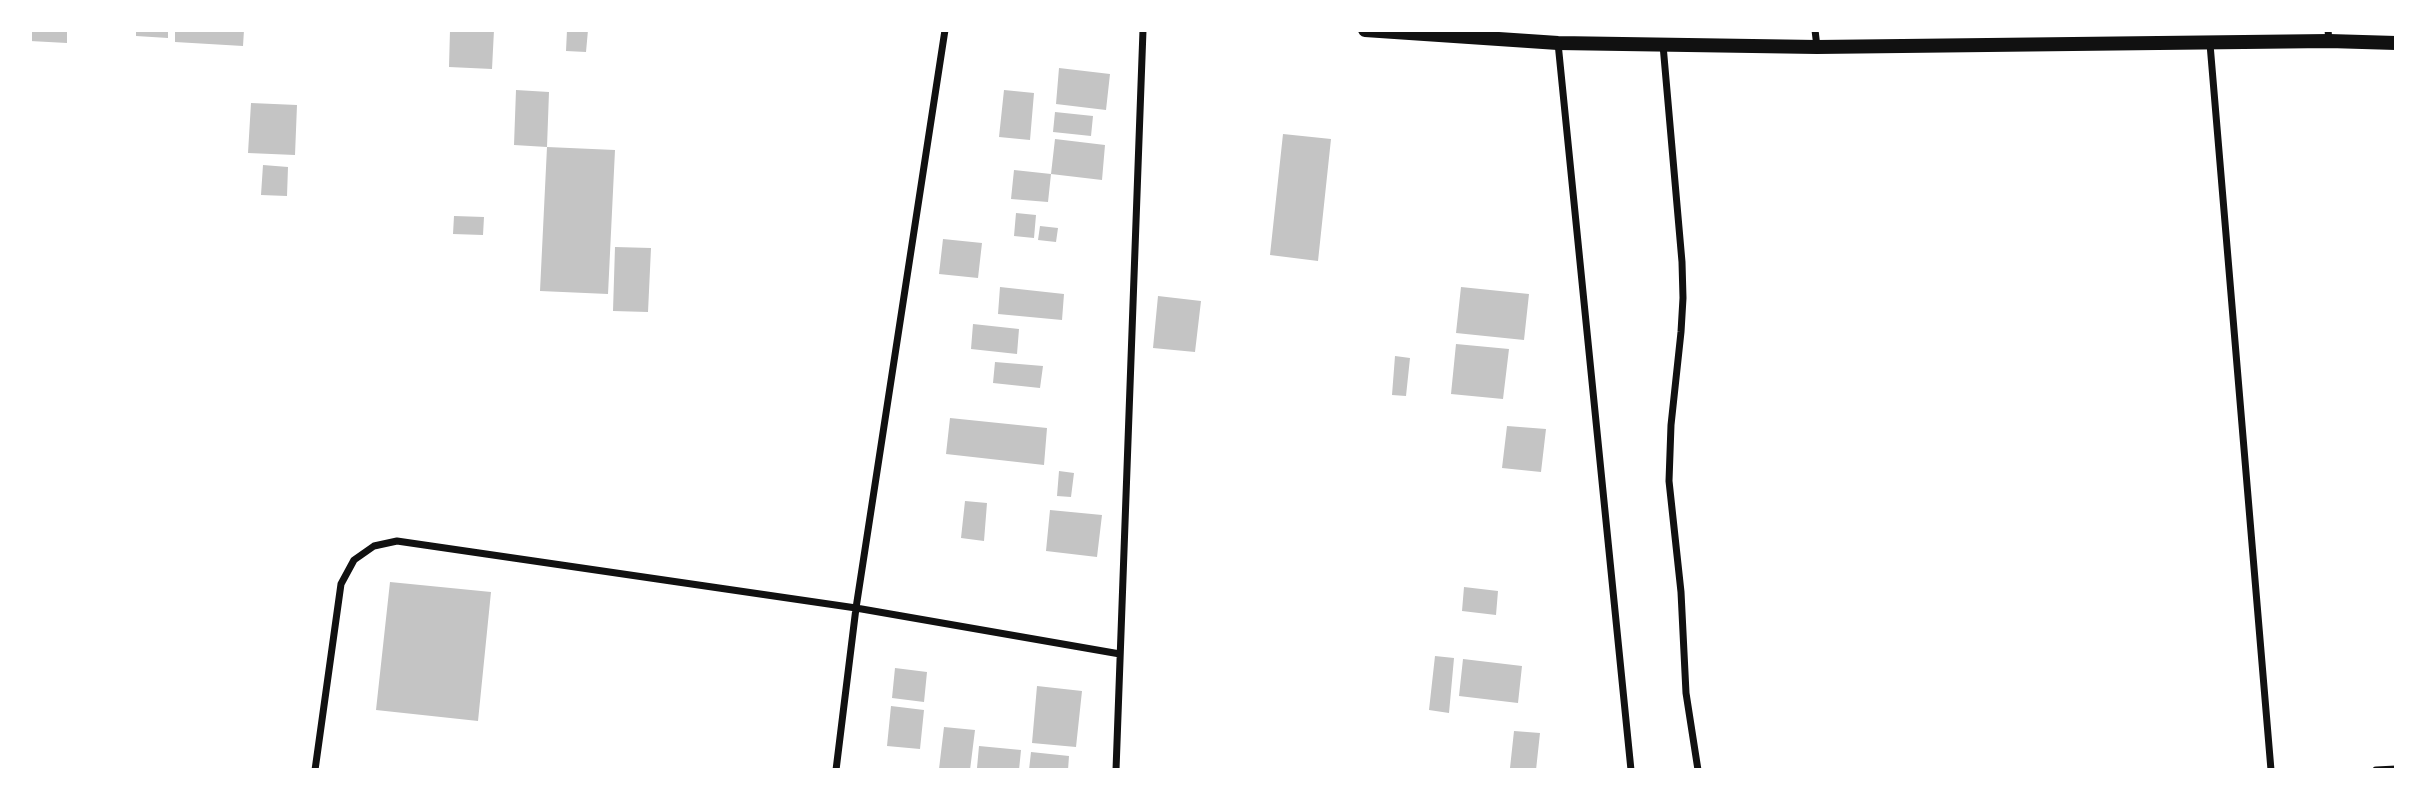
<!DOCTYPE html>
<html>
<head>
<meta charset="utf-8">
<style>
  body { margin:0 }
  #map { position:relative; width:2426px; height:800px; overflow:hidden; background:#fff; font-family:"Work Sans",sans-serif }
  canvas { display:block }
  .frame { position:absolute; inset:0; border:32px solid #fff; pointer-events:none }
</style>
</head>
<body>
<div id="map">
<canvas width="2426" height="800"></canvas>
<div class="frame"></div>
</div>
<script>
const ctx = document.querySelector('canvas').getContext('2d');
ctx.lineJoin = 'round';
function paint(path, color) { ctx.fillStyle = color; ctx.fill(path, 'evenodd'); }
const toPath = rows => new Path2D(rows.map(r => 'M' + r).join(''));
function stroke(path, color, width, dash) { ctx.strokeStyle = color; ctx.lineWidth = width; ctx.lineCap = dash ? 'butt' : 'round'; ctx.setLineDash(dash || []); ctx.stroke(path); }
const building = toPath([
  [30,30,67,30,67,43,30,41],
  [136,30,168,30,168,38,136,36],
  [175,30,244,30,243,46,175,42],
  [450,30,494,30,492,69,449,67],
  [567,30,588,30,586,52,566,51],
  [1059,68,1110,74,1106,110,1056,104],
  [516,90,549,92,547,147,514,145],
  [1004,90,1034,93,1030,140,999,137],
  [251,103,297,105,295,155,248,153],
  [1055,112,1093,116,1091,136,1053,132],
  [1283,134,1331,139,1318,261,1270,255],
  [1055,139,1105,145,1102,180,1051,174],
  [547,147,615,150,608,294,540,291],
  [263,165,288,167,287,196,261,195],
  [1014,170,1051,174,1048,202,1011,199],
  [1016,213,1036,215,1034,238,1014,236],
  [454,216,484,217,483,235,453,234],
  [1040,226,1058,228,1056,242,1038,240],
  [943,239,982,243,978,278,939,274],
  [615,247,651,248,648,312,613,311],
  [1000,287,1064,294,1062,320,998,314],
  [1461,287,1529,294,1524,340,1456,333],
  [1158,296,1201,301,1195,352,1153,348],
  [973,324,1019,329,1017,354,971,349],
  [1456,344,1509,349,1503,399,1451,394],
  [1395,356,1410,358,1406,396,1392,395],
  [995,362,1043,366,1040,388,993,383],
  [950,418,1047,428,1044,465,946,454],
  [1507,426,1546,429,1541,472,1502,468],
  [1059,471,1074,473,1071,497,1057,496],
  [965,501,987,503,984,541,961,538],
  [1050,510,1102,515,1097,557,1046,551],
  [390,582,491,592,478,721,376,710],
  [1464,587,1498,591,1496,615,1462,611],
  [1435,656,1454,658,1449,713,1429,710],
  [1463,659,1522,666,1518,703,1459,696],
  [895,668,927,672,924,702,892,698],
  [1037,686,1082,691,1076,747,1032,743],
  [891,706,924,710,920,749,887,746],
  [944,727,975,730,970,770,939,769],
  [1514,731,1540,733,1536,770,1510,768],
  [979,746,1021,750,1019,770,977,768],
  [1031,752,1069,756,1068,770,1029,770]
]);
const minor = toPath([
  [1815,30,1817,47],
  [2328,30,2329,41],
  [1558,43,1631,770],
  [2210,44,2271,770],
  [1663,45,1682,262,1683,298,1681,332,1671,425,1669,481,1681,592,1686,693,1698,770],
  [315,770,341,584,354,560,374,546,397,541,856,608,1120,654],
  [836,770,856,608,945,30],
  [1116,770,1143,30],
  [2376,770,2396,769]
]);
const secondary = toPath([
  [1365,30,1558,43,1817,47,2329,41,2396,43]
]);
paint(building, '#c4c4c4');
stroke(minor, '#111', 7);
stroke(secondary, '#111', 14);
</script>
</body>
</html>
